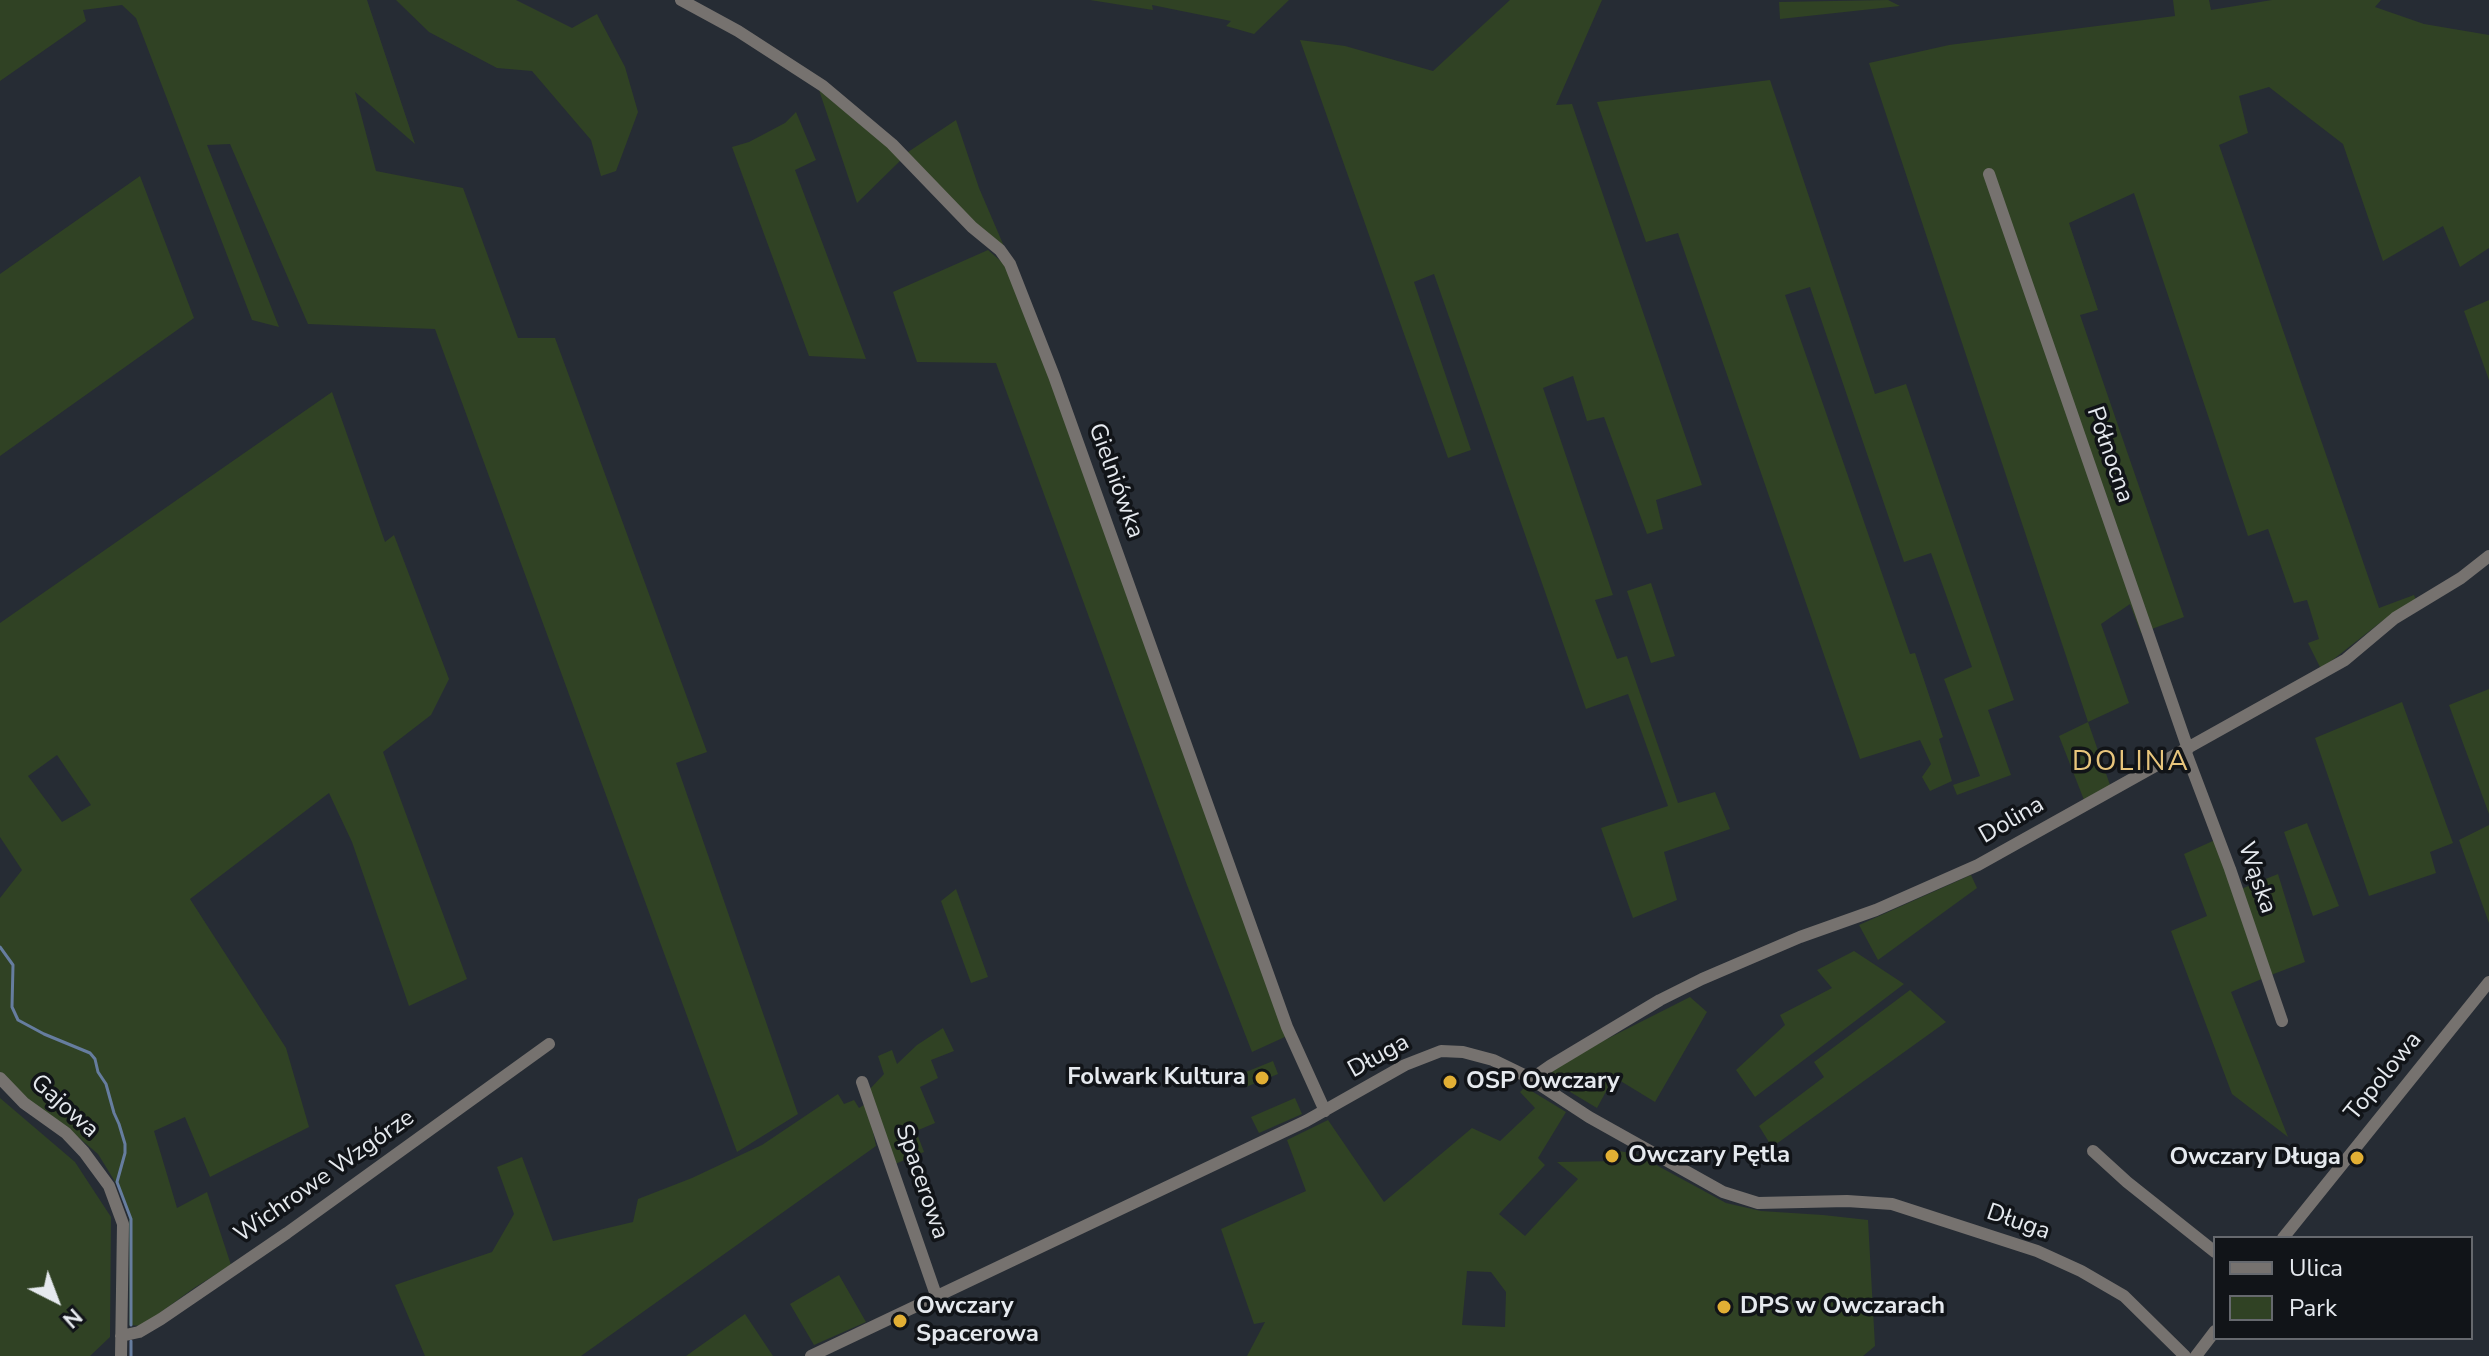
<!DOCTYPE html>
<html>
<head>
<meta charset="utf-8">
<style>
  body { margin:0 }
  #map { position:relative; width:2489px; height:1356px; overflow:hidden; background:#262c34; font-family:"Nunito Sans",sans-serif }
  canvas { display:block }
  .legend { position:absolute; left:2213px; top:1236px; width:260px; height:104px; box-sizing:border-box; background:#111418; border:2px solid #66696e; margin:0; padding:10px 14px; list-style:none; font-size:24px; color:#e5e9ee }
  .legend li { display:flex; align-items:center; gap:16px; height:40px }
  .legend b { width:40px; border:2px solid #66696e }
  .north { position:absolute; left:16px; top:1260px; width:80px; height:80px; -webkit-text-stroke:6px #111418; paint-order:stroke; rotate:138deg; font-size:22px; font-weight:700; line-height:32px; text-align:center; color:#e5e9ee }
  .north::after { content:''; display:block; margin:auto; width:28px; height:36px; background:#e5e9ee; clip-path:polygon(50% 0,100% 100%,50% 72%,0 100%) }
</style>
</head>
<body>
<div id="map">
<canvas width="2489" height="1356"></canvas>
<ul class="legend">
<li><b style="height:10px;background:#76726f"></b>Ulica</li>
<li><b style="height:22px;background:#304224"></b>Park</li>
</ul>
<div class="north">N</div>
</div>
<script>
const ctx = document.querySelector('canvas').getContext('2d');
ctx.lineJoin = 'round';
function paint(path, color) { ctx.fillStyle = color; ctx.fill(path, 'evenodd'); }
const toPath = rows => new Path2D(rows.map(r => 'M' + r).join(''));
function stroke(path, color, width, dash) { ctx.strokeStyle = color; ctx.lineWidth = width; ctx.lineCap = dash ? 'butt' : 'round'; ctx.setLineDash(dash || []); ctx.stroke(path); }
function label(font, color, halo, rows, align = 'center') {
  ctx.font = font + ' "Nunito Sans",sans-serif'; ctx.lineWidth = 7; ctx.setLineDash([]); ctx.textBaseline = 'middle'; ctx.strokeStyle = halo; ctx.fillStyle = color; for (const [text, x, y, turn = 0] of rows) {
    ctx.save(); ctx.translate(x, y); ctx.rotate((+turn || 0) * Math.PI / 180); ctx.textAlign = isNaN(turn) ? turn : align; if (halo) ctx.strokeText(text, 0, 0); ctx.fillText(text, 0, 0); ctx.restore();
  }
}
const green = toPath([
  [0,0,367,0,415,144,355,92,376,171,463,188,518,338,555,338,707,752,676,763,798,1114,737,1152,435,329,308,324,230,144,207,145,279,327,252,320,136,18,122,5,83,10,86,21,0,81],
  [396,0,516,0,572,28,597,14,625,67,638,112,616,171,601,176,591,140,532,71,497,68,429,32],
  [1090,0,1289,0,1254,34,1226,26,1231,21,1152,5,1153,10],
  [1510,0,1602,0,1556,105,1572,104,1702,485,1656,500,1663,529,1647,534,1604,417,1587,421,1573,376,1543,388,1613,595,1595,600,1617,659,1627,656,1678,803,1715,792,1730,829,1664,852,1677,900,1633,918,1601,828,1668,806,1628,694,1586,709,1434,274,1414,282,1471,450,1448,458,1300,40,1345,46,1433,71],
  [1888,0,1900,6,1780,19,1779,2],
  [2173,0,2209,0,2211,10,2272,0,2381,0,2375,7,2424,24,2489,35,2489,248,2460,267,2443,226,2383,261,2343,144,2269,87,2239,96,2248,133,2219,145,2379,608,2414,595,2416,600,2381,622,2321,669,2308,643,2319,639,2307,600,2294,603,2268,529,2248,536,2134,193,2069,223,2098,310,2080,315,2184,617,2141,633,2130,604,2101,624,2129,703,2088,722,2110,785,2084,800,2059,736,2088,722,1869,63,1949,45,2175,16],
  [1770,80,1875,394,1906,384,2014,700,1988,710,2011,775,1957,795,1953,785,1980,776,1944,679,1972,667,1931,553,1904,562,1810,287,1785,295,1910,654,1915,653,1943,737,1939,739,1952,781,1930,791,1922,777,1931,764,1920,740,1860,759,1678,233,1646,242,1597,102],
  [819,90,902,159,857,203],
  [796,112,816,160,795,170,866,359,809,356,732,147,749,142,785,123],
  [956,120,979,188,1006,251,985,234,905,154],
  [140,176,194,318,0,456,0,274],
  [988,250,1004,264,1047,365,1287,1036,1252,1052,1187,885,996,363,917,362,893,292],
  [2489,300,2489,380,2464,311],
  [332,392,385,542,394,535,449,679,431,715,383,752,467,979,409,1006,352,842,329,793,190,899,286,1048,309,1127,210,1177,185,1117,154,1131,177,1208,207,1192,231,1265,194,1288,142,1326,129,1325,129,1218,122,1193,98,1154,65,1126,26,1099,0,1072,0,898,22,870,0,837,0,623],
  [57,755,91,805,62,822,28,776],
  [1651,583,1675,656,1651,663,1627,591],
  [2489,689,2489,814,2449,705],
  [2402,702,2453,843,2430,852,2436,873,2369,896,2315,738],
  [2307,823,2339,906,2313,916,2284,832],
  [2489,825,2489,923,2459,840],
  [2215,840,2264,978,2231,992,2288,1137,2232,1094,2171,931,2207,916,2184,854],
  [2278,874,2305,962,2271,975,2241,889],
  [1971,875,1977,888,1878,960,1859,925],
  [956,889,988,977,971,983,941,901],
  [1854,951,1904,984,1755,1097,1736,1070,1785,1025,1780,1015,1832,988,1817,970],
  [1910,990,1946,1022,1772,1147,1759,1126,1824,1077,1814,1062],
  [1690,997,1707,1012,1655,1102,1614,1077,1597,1108,1552,1081,1550,1072,1597,1044],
  [943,1028,954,1051,931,1060,938,1078,920,1087,935,1123,916,1131,924,1152,895,1164,869,1090,884,1074,878,1056,892,1050,897,1064,917,1045],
  [1273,1061,1278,1074,1246,1087,1241,1074],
  [1525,1087,1566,1112,1538,1158,1545,1165,1499,1214,1525,1236,1578,1179,1557,1162,1617,1161,1619,1151,1636,1154,1726,1203,1761,1211,1823,1215,1868,1220,1875,1346,1863,1356,1247,1356,1265,1322,1254,1324,1221,1229,1306,1191,1287,1140,1328,1120,1384,1202,1472,1128,1500,1141,1535,1108,1520,1092],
  [1467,1271,1491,1272,1506,1292,1505,1327,1462,1325],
  [838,1094,844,1104,854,1100,859,1108,867,1103,876,1146,581,1356,425,1356,395,1285,492,1252,514,1214,497,1167,522,1157,553,1241,633,1222,638,1199,692,1178,762,1145],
  [0,1098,75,1162,111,1217,110,1337,90,1356,0,1356],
  [1295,1098,1302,1114,1259,1133,1251,1117],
  [839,1275,866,1322,814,1345,790,1304],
  [745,1314,773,1356,686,1356]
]);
const stream = toPath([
  [0,947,13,965,12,1007,18,1020,44,1034,90,1053,95,1059,98,1072,106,1084,114,1113,119,1124,125,1144,125,1153,117,1182,131,1219,131,1325],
  [131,1356,131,1341]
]);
const minor = toPath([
  [681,0,738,31,823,86,892,144,972,227,1000,250,1010,264,1054,376,1287,1027,1325,1111],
  [1989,174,2188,749],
  [2185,750,2230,869,2282,1021],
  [0,1078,24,1103,66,1133,84,1152,109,1186,123,1224,121,1356],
  [1534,1081,1540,1073,1550,1066,1660,1000,1702,979,1800,937,1876,910,1978,865,2345,660,2395,618,2461,578,2489,556],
  [862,1082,937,1298],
  [2093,1151,2127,1182,2215,1252],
  [2283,1238,2489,982],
  [121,1336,139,1332,161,1319,287,1233,549,1044],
  [811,1356,1306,1121,1405,1065,1441,1051,1463,1052,1493,1060,1528,1077,1589,1117,1723,1192,1758,1203,1847,1201,1892,1204,2037,1251,2081,1271,2124,1296,2185,1356],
  [2196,1356,2215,1331]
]);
const markers = [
  [1262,1078,8,"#e2af34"],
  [1450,1082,8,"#e2af34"],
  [1612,1156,8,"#e2af34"],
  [2357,1158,8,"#e2af34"],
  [1724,1307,8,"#e2af34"],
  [900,1321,8,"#e2af34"]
];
const streetNames = [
  ["Północna",2109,455,71],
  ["Gielniówka",1115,481,70],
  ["Dolina",2012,821,-30],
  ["Wąska",2256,878,71],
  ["Długa",1379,1057,-29],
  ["Topolowa",2384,1077,-51],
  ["Gajowa",64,1107,42],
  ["Wichrowe Wzgórze",325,1177,-35],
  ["Spacerowa",921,1182,71],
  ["Długa",2018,1223,19]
];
const poiNames = [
  ["Folwark Kultura",1246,1078,"right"],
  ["OSP Owczary",1466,1082],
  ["Owczary Pętla",1628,1156],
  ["Owczary Długa",2341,1158,"right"],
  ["Owczary",916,1307],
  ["Spacerowa",916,1335],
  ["DPS w Owczarach",1740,1307]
];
const quarterNames = [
  ["DOLINA",2131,763]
];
paint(green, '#304224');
stroke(stream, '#667d9f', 3);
stroke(minor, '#76726f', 12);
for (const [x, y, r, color] of markers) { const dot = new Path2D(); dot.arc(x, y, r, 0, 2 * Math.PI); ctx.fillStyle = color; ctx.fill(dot); stroke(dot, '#111418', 3); }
label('24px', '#e5e9ee', '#111418', streetNames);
label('bold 24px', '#e5e9ee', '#111418', poiNames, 'left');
ctx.letterSpacing = '2px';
label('28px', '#e8c57c', '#111418', quarterNames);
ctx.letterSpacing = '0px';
</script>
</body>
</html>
